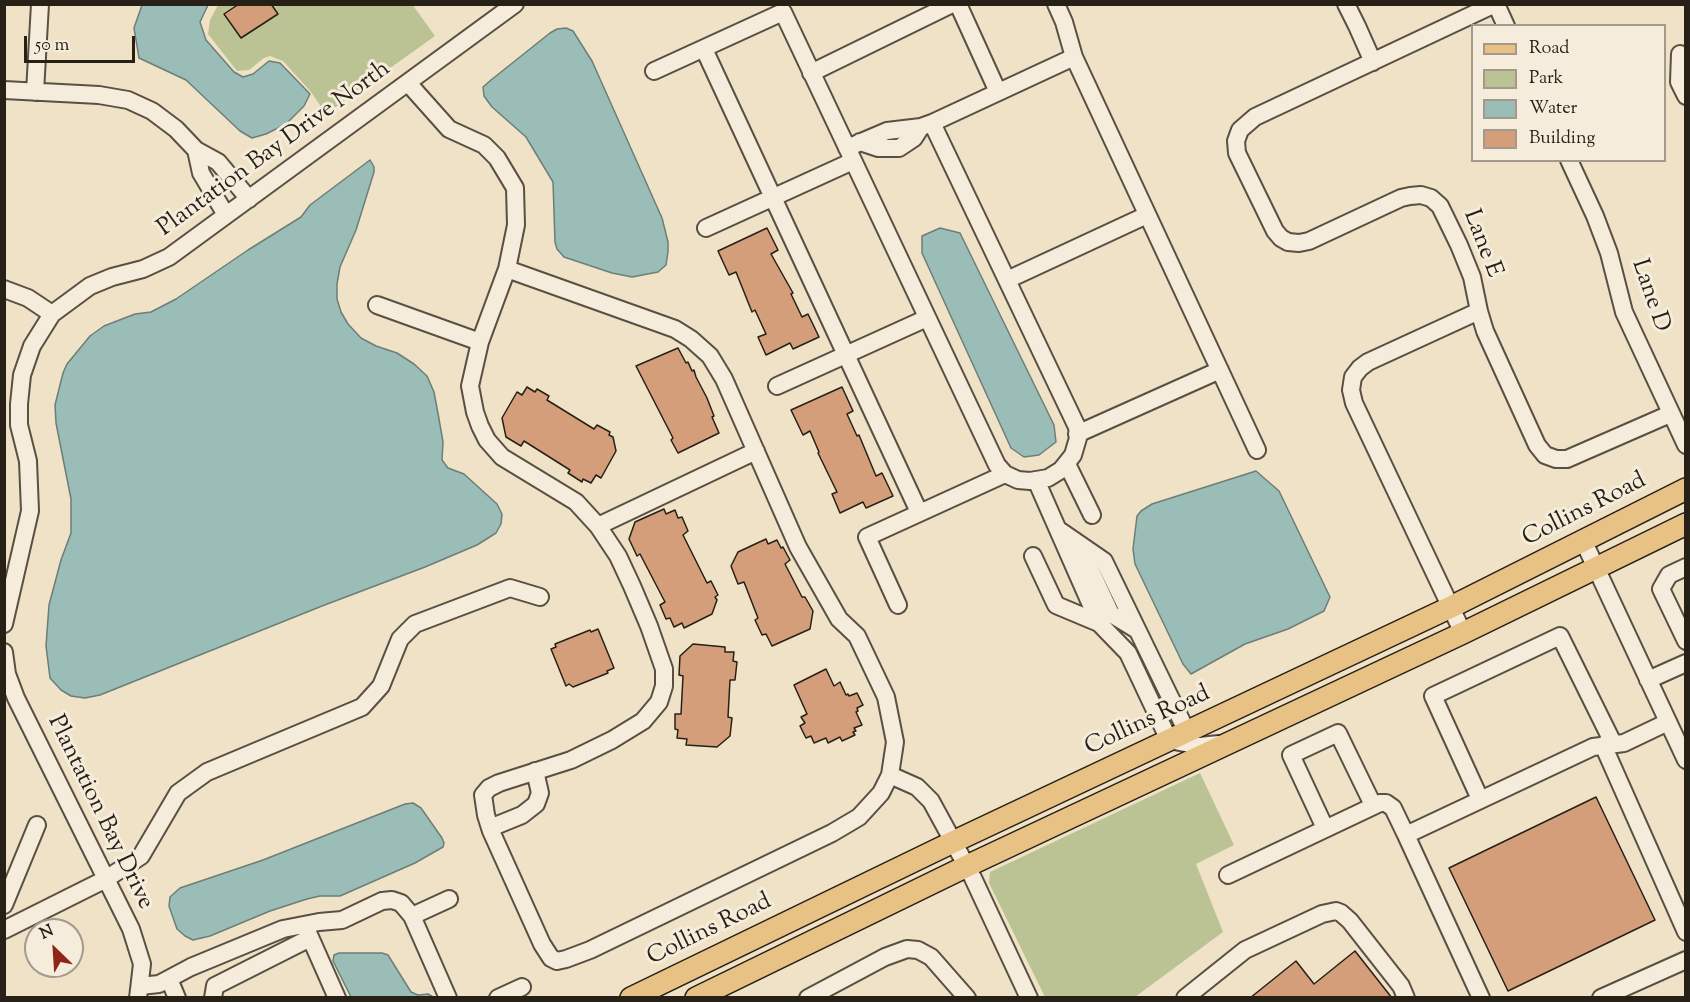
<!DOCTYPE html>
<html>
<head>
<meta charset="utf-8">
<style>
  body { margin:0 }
  #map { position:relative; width:1690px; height:1002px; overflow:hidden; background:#efe2c7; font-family:"Sorts Mill Goudy",serif }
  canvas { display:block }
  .frame { position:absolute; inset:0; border:6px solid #272017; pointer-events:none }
  .legend { position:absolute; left:1471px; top:24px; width:195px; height:138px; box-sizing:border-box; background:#f5ecdb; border:2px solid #a39a8d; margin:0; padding:8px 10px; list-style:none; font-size:18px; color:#272017 }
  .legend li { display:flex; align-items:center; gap:12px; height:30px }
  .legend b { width:30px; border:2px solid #a39a8d }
  .north { position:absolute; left:24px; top:918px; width:60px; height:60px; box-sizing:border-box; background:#f5ecdb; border:2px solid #a39a8d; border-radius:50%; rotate:335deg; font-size:16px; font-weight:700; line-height:24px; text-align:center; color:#272017 }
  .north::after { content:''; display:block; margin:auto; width:21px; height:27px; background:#8f2418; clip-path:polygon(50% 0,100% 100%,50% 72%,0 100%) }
  .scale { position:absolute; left:24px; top:36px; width:111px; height:27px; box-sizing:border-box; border:3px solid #272017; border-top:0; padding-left:8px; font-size:18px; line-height:21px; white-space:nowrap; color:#272017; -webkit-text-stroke:4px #f5ecdb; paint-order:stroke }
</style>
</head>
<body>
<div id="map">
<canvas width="1690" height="1002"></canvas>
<div class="frame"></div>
<ul class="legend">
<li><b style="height:8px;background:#e8c184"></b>Road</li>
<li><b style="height:16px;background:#bbc394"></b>Park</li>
<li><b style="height:16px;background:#9abdb7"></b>Water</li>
<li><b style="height:16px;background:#d49e7a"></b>Building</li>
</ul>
<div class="north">N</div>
<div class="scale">50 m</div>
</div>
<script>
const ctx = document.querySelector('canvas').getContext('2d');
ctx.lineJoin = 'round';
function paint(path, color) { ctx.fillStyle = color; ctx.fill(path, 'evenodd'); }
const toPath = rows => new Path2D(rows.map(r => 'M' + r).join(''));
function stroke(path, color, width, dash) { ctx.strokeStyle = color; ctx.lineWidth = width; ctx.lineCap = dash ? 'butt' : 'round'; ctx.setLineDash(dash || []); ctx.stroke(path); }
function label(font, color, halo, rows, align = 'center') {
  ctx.font = font + ' "Sorts Mill Goudy",serif'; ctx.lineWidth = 6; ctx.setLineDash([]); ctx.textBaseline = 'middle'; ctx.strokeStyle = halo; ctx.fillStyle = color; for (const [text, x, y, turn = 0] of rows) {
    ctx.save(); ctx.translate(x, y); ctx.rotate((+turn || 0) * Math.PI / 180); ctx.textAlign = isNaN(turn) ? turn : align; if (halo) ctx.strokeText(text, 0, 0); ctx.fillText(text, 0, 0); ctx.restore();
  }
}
const green = toPath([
  [412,4,435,36,326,114,311,92,283,61,270,56,264,58,249,70,237,71,208,34,210,20,218,5],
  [1200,773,1234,845,1196,864,1223,932,1135,997,1045,997,989,883,990,872]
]);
const water = toPath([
  [142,5,208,5,200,22,206,40,234,72,243,77,253,74,269,61,280,63,310,94,304,106,286,124,266,134,252,138,240,131,186,80,139,58,134,28,142,5],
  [566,28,573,31,592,61,662,218,668,242,668,252,666,265,658,272,632,277,612,273,564,257,557,249,555,242,553,182,526,137,492,107,484,96,483,87,491,80,550,33,557,29,566,28],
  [370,160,374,167,374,172,356,230,340,267,337,284,337,299,341,312,348,324,361,338,376,346,397,353,414,364,427,376,434,392,439,419,443,442,442,460,448,468,464,474,497,504,502,514,501,524,496,533,477,545,425,567,322,606,100,695,85,698,71,696,61,690,50,678,46,646,49,605,61,560,71,533,71,499,56,423,55,405,63,373,67,364,90,336,104,326,135,314,151,312,176,299,248,250,301,217,310,205,370,160],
  [940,228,960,233,1054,425,1056,442,1039,455,1024,457,1011,448,922,253,922,236,940,228],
  [1256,471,1279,491,1330,597,1324,611,1288,629,1245,644,1191,674,1183,664,1135,564,1133,549,1137,516,1141,511,1152,504,1256,471],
  [413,803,421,808,442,838,444,843,443,847,415,863,340,896,320,896,307,899,270,911,210,936,193,940,185,936,177,929,169,906,170,897,180,888,263,860,405,804,413,803],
  [339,953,382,953,388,955,411,992,418,995,428,994,433,997,351,997,333,961,334,955,339,953]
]);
const building = toPath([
  [239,4,271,4,278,14,241,38,224,14,239,4],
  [767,228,778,250,771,254,793,293,791,294,802,317,808,314,819,337,793,349,790,343,766,355,758,337,766,334,755,310,752,312,736,272,729,275,718,251,767,228],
  [678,348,686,363,688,362,692,371,694,370,696,377,707,398,714,416,712,417,719,433,678,453,671,440,673,438,636,366,678,348],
  [527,387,535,392,537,389,549,396,547,400,594,429,597,425,610,432,609,435,613,437,616,451,601,478,596,475,591,483,583,479,582,482,568,473,570,470,524,441,521,446,506,437,502,418,517,392,522,395,527,387],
  [842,387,853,411,847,414,857,436,859,435,876,476,882,473,893,496,866,508,863,502,840,513,832,494,837,492,818,453,819,452,810,431,803,435,791,410,842,387],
  [664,509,666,514,675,510,678,518,682,517,688,531,683,535,707,583,711,581,718,595,715,597,717,600,712,614,684,628,682,623,674,627,670,618,666,619,660,605,665,602,640,554,637,556,629,539,635,522,664,509],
  [766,539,768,544,777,540,781,548,783,547,790,560,785,564,802,597,805,597,813,611,810,629,772,646,766,634,762,635,755,620,758,618,744,582,738,584,731,566,738,552,766,539],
  [598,629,614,668,607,671,608,673,573,687,569,684,566,686,551,649,556,647,555,644,590,630,591,632,598,629],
  [693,644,725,647,725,652,734,652,733,661,737,662,735,680,730,680,728,717,732,718,730,736,717,747,686,745,687,739,677,738,678,730,675,729,675,714,681,714,683,676,679,675,680,656,693,644],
  [826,669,834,686,840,682,846,695,848,694,849,696,857,693,863,705,857,708,858,711,856,712,862,725,854,728,856,731,853,732,855,735,842,741,840,737,828,743,826,738,814,743,811,736,806,738,800,726,805,723,801,717,807,714,794,685,826,669],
  [1596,797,1655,920,1508,991,1449,868,1596,797],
  [1355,951,1392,998,1250,998,1296,961,1314,984,1355,951]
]);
const minor = toPath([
  [958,4,998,92],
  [1056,4,1064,22,1074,57,1257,450],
  [1346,4,1357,26,1373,62],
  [1495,4,1255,117,1240,130,1236,141,1237,153,1275,231,1281,238,1288,242,1299,243,1309,241,1401,198,1410,196,1421,195,1431,198,1440,206,1459,245,1472,277,1479,311,1485,331,1537,445,1545,455,1556,459,1567,459,1670,414],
  [1496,4,1506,26],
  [704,49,919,512],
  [1680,54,1679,82,1686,96],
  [654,71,783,12,997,465,1005,474,1018,480,1030,481,1048,478,1061,470,1073,455,1078,438,1077,427,932,123],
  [811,73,952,4],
  [408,83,449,129,484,145,497,158,515,188,516,225,507,269,480,342,470,386,475,412,480,426,487,440,502,457,576,502,598,526,618,556,632,586,649,626,664,669,664,686,659,702,643,721,612,740,571,760,499,783,489,788,483,795,486,815,491,831,542,944,551,958,557,961,566,959,590,950,832,833,859,817,881,793,890,775],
  [4,90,99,95,128,100,152,111,176,129,196,150,218,162,249,199],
  [35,92,40,4],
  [860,142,878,148,899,148,914,138,921,127],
  [847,148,887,131,921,127,932,123,1074,57],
  [196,150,201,173,226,215],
  [1569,160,1595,216,1609,253,1624,312,1686,445],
  [706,228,853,161],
  [507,269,675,329,691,339,710,356,724,379,798,547,839,619,857,636,886,697,895,742,890,775,917,787,931,801,973,878,1029,998],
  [1007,280,1147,215],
  [4,289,28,298,52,314],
  [377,305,480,342],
  [777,386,927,318],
  [1077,434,1220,370],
  [1067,464,1092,515],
  [1036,480,1099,623,1128,653,1169,740,1200,746,1219,744],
  [598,526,756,451],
  [1059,530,1104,561,1187,732],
  [1583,540,1686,760],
  [1079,545,1111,614,1137,630],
  [1033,556,1056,605,1099,623],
  [1686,567,1669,575,1661,589,1686,641],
  [898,605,867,537,1005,474],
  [4,624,30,511,28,461,19,425,19,404,22,375,32,346,52,314,90,286,112,277,143,269,169,257,515,4],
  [1463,633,1354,403,1351,390,1353,377,1360,368,1368,362,1479,311],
  [4,652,7,674,16,698,131,929,142,964,138,998],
  [1648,680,1686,663],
  [1603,745,1686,932],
  [1480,799,1433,696,1560,636,1613,743],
  [490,828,522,815,536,804,540,793,535,771],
  [1325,828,1291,755,1338,733,1373,805],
  [1228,875,1380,803,1386,803,1393,808,1406,835],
  [4,905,37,825],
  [412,916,449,899],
  [306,928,337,998],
  [4,930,106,879,141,856,178,793,207,772,362,707,381,686,400,639,415,624,510,588,540,597],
  [169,979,177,998],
  [140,986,159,984,191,967,283,929,319,922,342,920,382,901,392,900,401,903,412,916,448,998],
  [213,998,215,986,310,938],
  [498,998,522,987],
  [808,998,885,957,907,949,918,950,931,957,967,998],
  [1185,998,1245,950,1322,914,1336,911,1341,913,1350,921,1401,986,1406,998],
  [1481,998,1406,835,1593,747,1624,743,1668,722],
  [1601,998,1686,960]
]);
const major = toPath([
  [631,998,953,842,1451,607,1686,489],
  [696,998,967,866,1463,633,1686,524]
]);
const streetNames = [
  ["Plantation Bay Drive North",275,150,-36],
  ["Lane E",1481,244,69],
  ["Lane D",1649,296,71],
  ["Collins Road",1585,511,-27],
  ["Collins Road",1148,722,-25],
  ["Plantation Bay Drive",99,813,64],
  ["Collins Road",710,931,-26]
];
paint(green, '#bbc394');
paint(water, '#9abdb7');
stroke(water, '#6c7e77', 1.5);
paint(building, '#d49e7a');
stroke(building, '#272017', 1.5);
stroke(minor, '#595043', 20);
stroke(major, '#272017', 24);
stroke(minor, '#f5ecdb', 16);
stroke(major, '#e8c184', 21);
label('24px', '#272017', '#f5ecdb', streetNames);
</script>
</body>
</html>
